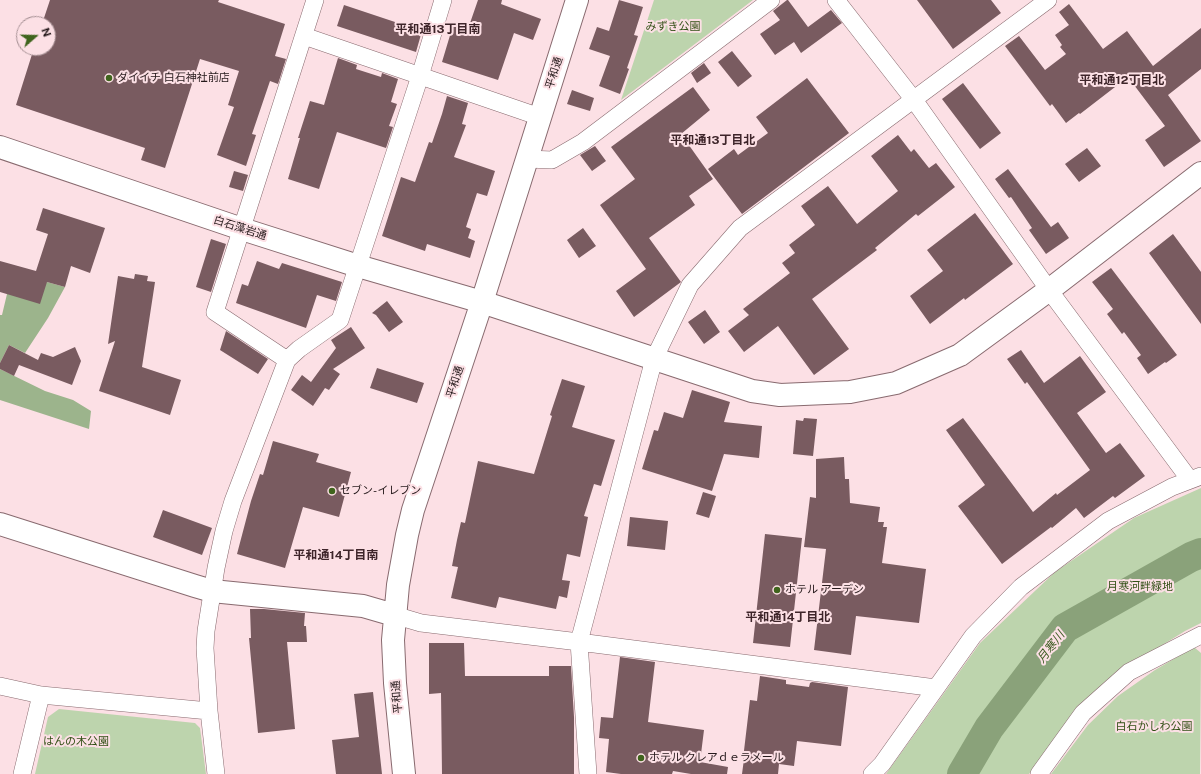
<!DOCTYPE html>
<html>
<head>
<meta charset="utf-8">
<style>
  body { margin:0 }
  #map { position:relative; width:1201px; height:774px; overflow:hidden; background:#fce0e5; font-family:"Public Sans",sans-serif }
  canvas { display:block }
  .north { position:absolute; left:16px; top:16px; width:40px; height:40px; box-sizing:border-box; background:#fce0e5; border:1px solid #a69094; border-radius:50%; rotate:70deg; font-size:11px; font-weight:700; line-height:16px; text-align:center; color:#25191b }
  .north::after { content:''; display:block; margin:auto; width:14px; height:18px; background:#3f641d; clip-path:polygon(50% 0,100% 100%,50% 72%,0 100%) }
</style>
</head>
<body>
<div id="map">
<canvas width="1201" height="774"></canvas>
<div class="north">N</div>
</div>
<script>
const ctx = document.querySelector('canvas').getContext('2d');
ctx.lineJoin = 'round';
function paint(path, color) { ctx.fillStyle = color; ctx.fill(path, 'evenodd'); }
const toPath = rows => new Path2D(rows.map(r => 'M' + r).join(''));
function stroke(path, color, width, dash) { ctx.strokeStyle = color; ctx.lineWidth = width; ctx.lineCap = dash ? 'butt' : 'round'; ctx.setLineDash(dash || []); ctx.stroke(path); }
function label(font, color, halo, rows, align = 'center') {
  ctx.font = font + ' "Public Sans","Noto Sans JP",sans-serif'; ctx.lineWidth = 4; ctx.setLineDash([]); ctx.textBaseline = 'middle'; ctx.strokeStyle = halo; ctx.fillStyle = color; for (const [text, x, y, turn = 0] of rows) {
    ctx.save(); ctx.translate(x, y); ctx.rotate((+turn || 0) * Math.PI / 180); ctx.textAlign = isNaN(turn) ? turn : align; if (halo) ctx.strokeText(text, 0, 0); ctx.fillText(text, 0, 0); ctx.restore();
  }
}
const green = toPath([
  [654,0,753,0,621,100],
  [1201,488,1201,623,1185,631,1124,669,1050,746,1029,774,886,774,980,643,1055,572,1134,518],
  [1194,647,1201,653,1200,774,1051,774,1088,725,1118,696,1155,670],
  [59,709,195,723,200,728,206,774,35,774,48,717]
]);
const forest = toPath([
  [47,282,65,287,48,318,25,353,9,345,0,363,0,315,2,315,7,294],
  [0,369,45,391,73,400,91,411,89,429,0,400]
]);
const river = toPath([
  [962,774,989,728,1065,628,1191,557,1201,553]
]);
const building = toPath([
  [50,0,219,0,218,2,285,24,275,56,286,59,278,84,270,81,252,134,256,135,246,166,217,155,234,107,228,105,239,71,200,59,165,168,141,160,145,148,16,105,34,48,48,48,48,24,42,24],
  [478,0,502,0,501,4,541,19,533,40,514,33,498,80,442,62,454,22,469,26],
  [619,0,643,7,634,35,638,36,627,68,629,69,620,94,599,86,610,56,589,49,597,27,609,31],
  [787,0,788,0,808,27,831,10,842,23,801,53,794,42,775,55,760,34,780,20,773,11],
  [917,0,991,0,1001,13,953,49],
  [1069,4,1103,49,1127,31,1153,66,1201,28,1201,69,1168,95,1201,141,1164,167,1145,140,1165,126,1128,77,1080,114,1079,113,1066,123,1052,104,1050,106,1005,46,1019,36,1045,70,1066,54,1060,47,1062,45,1055,35,1069,25,1059,12],
  [344,5,422,31,416,52,337,26],
  [732,51,752,76,738,87,718,62],
  [338,58,357,65,356,69,381,77,382,73,398,79,391,102,397,104,389,126,393,127,386,148,337,132,319,189,288,179,300,138,298,138,310,101,324,105],
  [704,63,711,73,697,83,691,73],
  [807,78,849,133,742,214,708,169,734,149,738,155,768,133,756,117],
  [963,83,1001,133,980,149,942,99],
  [693,87,710,110,681,134,713,179,689,196,695,205,649,238,681,282,634,317,616,291,646,269,600,205,635,179,611,147],
  [572,90,594,98,590,111,567,104],
  [447,96,468,103,462,124,466,125,454,157,495,171,487,196,477,193,466,227,471,229,468,238,475,241,470,258,427,244,425,251,382,236,401,177,415,182,429,142,432,143,442,114],
  [898,135,911,152,914,149,929,168,936,163,955,187,918,216,916,214,875,248,877,250,812,299,849,349,814,375,778,326,744,352,728,331,749,315,743,309,790,273,782,263,795,253,789,245,815,225,801,206,828,186,857,224,898,191,871,156],
  [595,146,606,161,592,171,580,155],
  [1087,148,1101,166,1079,182,1065,164],
  [1008,169,1051,227,1058,222,1069,238,1046,254,1029,230,1032,228,1011,197,1009,198,995,179],
  [234,171,248,175,243,191,229,187],
  [43,208,105,228,90,273,71,266,65,287,47,282,40,304,0,292,0,261,36,271,48,234,36,230],
  [975,213,1013,264,965,300,964,298,930,324,910,296,943,271,927,250],
  [583,228,596,246,579,258,567,240],
  [1173,234,1201,272,1201,324,1149,253],
  [211,239,226,244,211,292,196,287],
  [257,261,279,269,282,263,342,282,336,301,317,295,306,328,236,303,242,284,248,286],
  [1111,268,1177,355,1166,363,1165,362,1148,374,1137,358,1141,355,1124,332,1122,334,1107,314,1113,309,1092,282],
  [135,274,148,276,147,281,155,282,142,367,181,380,170,415,99,391,115,341,108,344,118,276,134,279],
  [387,301,403,322,389,332,376,315,372,313],
  [705,310,720,332,704,344,688,322],
  [351,327,365,348,333,369,340,374,329,390,325,388,313,406,291,390,302,375,311,382,336,348,331,340],
  [226,331,268,359,258,374,220,350],
  [9,345,38,360,41,353,53,357,75,347,81,361,72,385,19,365,14,376,0,369,0,363],
  [1021,350,1044,383,1080,356,1106,392,1077,413,1106,453,1120,443,1145,476,1115,498,1113,496,1084,518,1076,508,1052,528,1051,527,1002,564,958,506,985,485,946,430,963,418,1033,512,1056,493,1057,495,1090,470,1027,382,1025,384,1007,359],
  [377,368,424,383,417,403,370,388],
  [562,379,585,386,572,427,615,440,601,486,594,484,584,516,588,517,580,557,567,554,562,580,570,581,567,598,559,596,556,609,499,597,496,608,451,598,458,567,452,566,457,540,461,522,465,523,478,461,534,474,552,416,550,415],
  [692,390,730,402,724,422,762,426,759,458,724,454,712,491,642,469,654,430,658,431,664,412,683,418],
  [804,418,817,419,813,456,793,454,796,420,803,421],
  [273,441,319,454,316,462,351,472,339,517,303,507,285,568,237,554,251,501,260,474,263,475],
  [844,457,845,479,849,479,850,503,880,507,878,522,884,522,883,527,887,527,882,563,926,569,919,623,856,616,851,655,814,650,826,549,804,547,810,497,816,498,816,459],
  [703,492,716,496,709,518,696,514],
  [163,510,212,528,202,555,153,537],
  [630,517,668,521,665,550,627,546],
  [765,534,802,538,790,647,753,643],
  [250,609,264,609,305,613,304,626,306,626,307,642,287,642,295,729,258,733,249,638,251,638],
  [429,643,464,643,465,676,549,676,549,666,571,666,574,717,574,774,442,774,441,693,429,694],
  [620,657,655,662,648,722,704,730,700,762,728,767,727,774,691,774,673,771,672,774,621,774,606,772,609,739,599,738,601,717,613,718],
  [760,676,786,680,786,684,809,687,810,683,812,682,848,687,841,746,797,741,794,766,779,764,778,774,742,774,744,759,743,759,750,700,757,701],
  [373,692,382,774,336,774,332,740,359,737,354,694]
]);
const street = toPath([
  [836,0,914,100,1049,290,1190,480],
  [304,36,540,117],
  [527,159,552,160,583,142,771,0],
  [287,360,215,312,315,0],
  [394,615,421,623,579,642,936,688],
  [0,686,41,695,209,711],
  [22,774,41,695],
  [216,774,209,711,205,648,206,631,216,568,224,531,233,501,287,360,299,349,340,320,420,76,443,0],
  [588,774,579,642,654,359,690,285,740,228,1048,0],
  [872,774,882,764,973,636,1021,587,1108,521,1172,487,1201,476],
  [1039,774,1083,713,1129,672,1201,635]
]);
const secondary = toPath([
  [0,147,242,229,358,266,482,302,752,391,780,395,850,392,896,383,960,355,1049,290,1201,173],
  [0,524,195,586,212,591,363,606,394,615],
  [404,774,395,683,393,640,398,585,407,535,413,510,482,302,577,0]
]);
const markers = [
  [109,78,4,"#3f641d"],
  [332,491,4,"#3f641d"],
  [777,590,4,"#3f641d"],
  [641,758,4,"#3f641d"]
];
const parkNames = [
  ["みずき公園",673,27],
  ["月寒河畔緑地",1140,587],
  ["白石かしわ公園",1154,727],
  ["はんの木公園",76,742]
];
const streetNames = [
  ["平和通",554,73,-72],
  ["白石藻岩通",240,228,18],
  ["平和通",455,382,-72],
  ["平和通",397,697,-95]
];
const poiNames = [
  ["ダイイチ 白石神社前店",117,78],
  ["セブン-イレブン",340,491],
  ["ホテル アーデン",785,590],
  ["ホテル クレアｄｅラメール",649,758]
];
const neighbourhoodNames = [
  ["平和通13丁目南",438,29],
  ["平和通12丁目北",1122,80],
  ["平和通13丁目北",713,140],
  ["平和通14丁目南",336,555],
  ["平和通14丁目北",788,617]
];
const waterNames = [
  ["月寒川",1051,647,-52]
];
paint(green, '#bdd4ad');
paint(forest, '#9cb48c');
stroke(river, '#8aa27a', 30);
paint(building, '#795b60');
stroke(street, '#886a6f', 18);
stroke(secondary, '#886a6f', 24);
stroke(street, '#fff', 17);
stroke(secondary, '#fff', 22);
for (const [x, y, r, color] of markers) { const dot = new Path2D(); dot.arc(x, y, r, 0, 2 * Math.PI); ctx.fillStyle = color; ctx.fill(dot); stroke(dot, '#fce0e5', 1.5); }
label('11px', '#314f15', '#fce0e5', parkNames);
label('11px', '#25191b', '#fce0e5', streetNames);
label('11px', '#25191b', '#fce0e5', poiNames, 'left');
label('bold 12px', '#3e252a', '#fce0e5', neighbourhoodNames);
label('italic 12px', '#3d5c23', '#fce0e5', waterNames);
</script>
</body>
</html>
